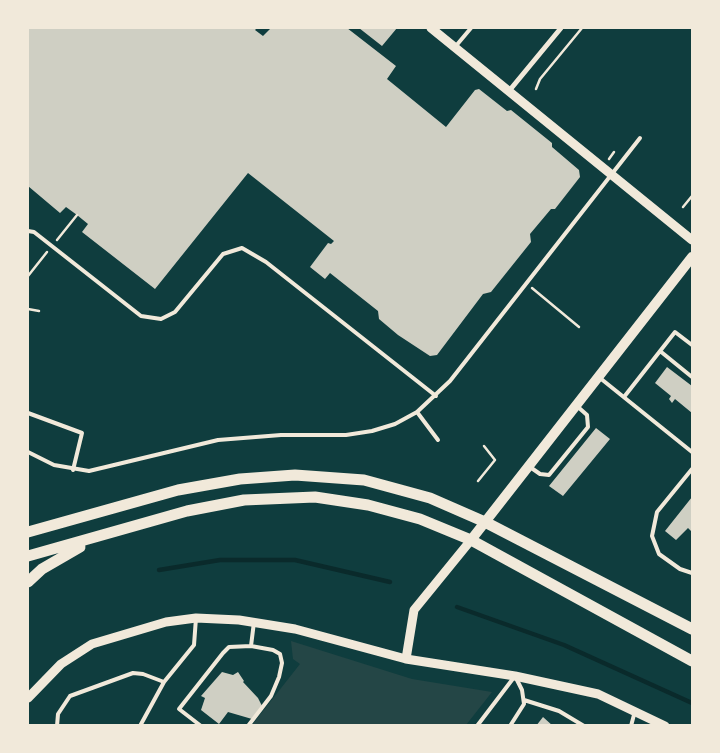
<!DOCTYPE html>
<html>
<head>
<meta charset="utf-8">
<style>
  body { margin:0 }
  #map { position:relative; width:720px; height:753px; overflow:hidden; background:#0f3d3e; font-family:Figtree,sans-serif }
  canvas { display:block }
  .frame { position:absolute; inset:0; border:29px solid #f1e9da; pointer-events:none }
</style>
</head>
<body>
<div id="map">
<canvas width="720" height="753"></canvas>
<div class="frame"></div>
</div>
<script>
const ctx = document.querySelector('canvas').getContext('2d');
ctx.lineJoin = 'round';
function paint(path, color) { ctx.fillStyle = color; ctx.fill(path, 'evenodd'); }
const toPath = rows => new Path2D(rows.map(r => 'M' + r).join(''));
function stroke(path, color, width, dash) { ctx.strokeStyle = color; ctx.lineWidth = width; ctx.lineCap = dash ? 'butt' : 'round'; ctx.setLineDash(dash || []); ctx.stroke(path); }
const green = toPath([
  [291,641,412,679,492,692,466,725,252,725,300,664,293,659]
]);
const stream = toPath([
  [159,570,220,560,295,560,390,582],
  [457,607,564,645,692,703]
]);
const building = toPath([
  [28,28,257,28,255,30,263,36,271,28,347,28,396,66,387,79,446,127,475,90,479,89,507,111,511,110,552,143,552,147,579,170,580,177,555,209,551,209,530,234,531,242,491,292,483,294,437,355,430,356,398,335,379,319,378,311,330,273,325,279,310,267,328,243,331,244,334,241,248,173,155,289,82,232,88,224,77,215,66,207,60,213,28,186],
  [359,28,397,28,382,46],
  [667,367,692,386,692,413,675,399,672,403,669,399,671,396,655,383],
  [596,428,610,439,563,496,549,486],
  [692,497,692,532,688,528,676,540,665,531],
  [222,672,233,675,238,672,244,681,243,682,258,698,262,706,252,719,228,712,219,724,201,710,205,698,201,696],
  [543,717,553,726,536,726]
]);
const path = toPath([
  [536,89,540,79,582,28],
  [609,159,614,152],
  [683,207,692,196],
  [57,240,77,215],
  [28,276,47,252],
  [532,288,579,327],
  [28,309,39,311],
  [478,481,495,460,484,446]
]);
const service = toPath([
  [455,47,471,28],
  [28,231,34,232,141,316,161,319,175,312,223,254,242,248,266,262,436,396],
  [660,351,692,377],
  [600,378,692,452],
  [624,397,675,332,692,345],
  [417,412,438,440],
  [28,413,82,433,73,470],
  [28,452,54,465,89,471,218,440,281,435,346,435,372,431,395,424,417,412,450,381,640,138],
  [530,467,540,474,549,475,588,427,587,415,578,407],
  [692,469,657,512,652,536,659,554,680,569,692,573],
  [251,646,254,622],
  [524,700,559,711,584,726],
  [57,726,58,714,70,696,133,673,143,674,164,682],
  [140,726,164,682,194,645,196,618],
  [201,726,179,709,223,653,229,647,251,646,273,650,280,654,282,663,279,677,271,696,248,726],
  [477,726,515,676,522,690,524,704,510,726],
  [631,726,635,711]
]);
const minor = toPath([
  [509,91,561,28]
]);
const tertiary = toPath([
  [431,28,692,240],
  [406,659,414,610,471,540],
  [28,698,61,664,92,644,166,622,196,618,239,620,295,629,406,659,515,676,598,694,665,726]
]);
const secondary = toPath([
  [471,540,692,257]
]);
const trunk = toPath([
  [28,532,178,490,240,479,295,475,364,480,430,498,485,522,692,629],
  [28,556,187,511,244,500,315,497,368,505,420,519,471,540,692,661],
  [28,582,42,569,80,547]
]);
paint(green, '#244646');
stroke(stream, '#0a2a2b', 4.5);
paint(building, '#cfcfc3');
stroke(path, '#f1e9da', 2.5);
stroke(service, '#f1e9da', 4);
stroke(minor, '#f1e9da', 5);
stroke(tertiary, '#f1e9da', 9);
stroke(secondary, '#f1e9da', 10);
stroke(trunk, '#f1e9da', 11);
</script>
</body>
</html>
